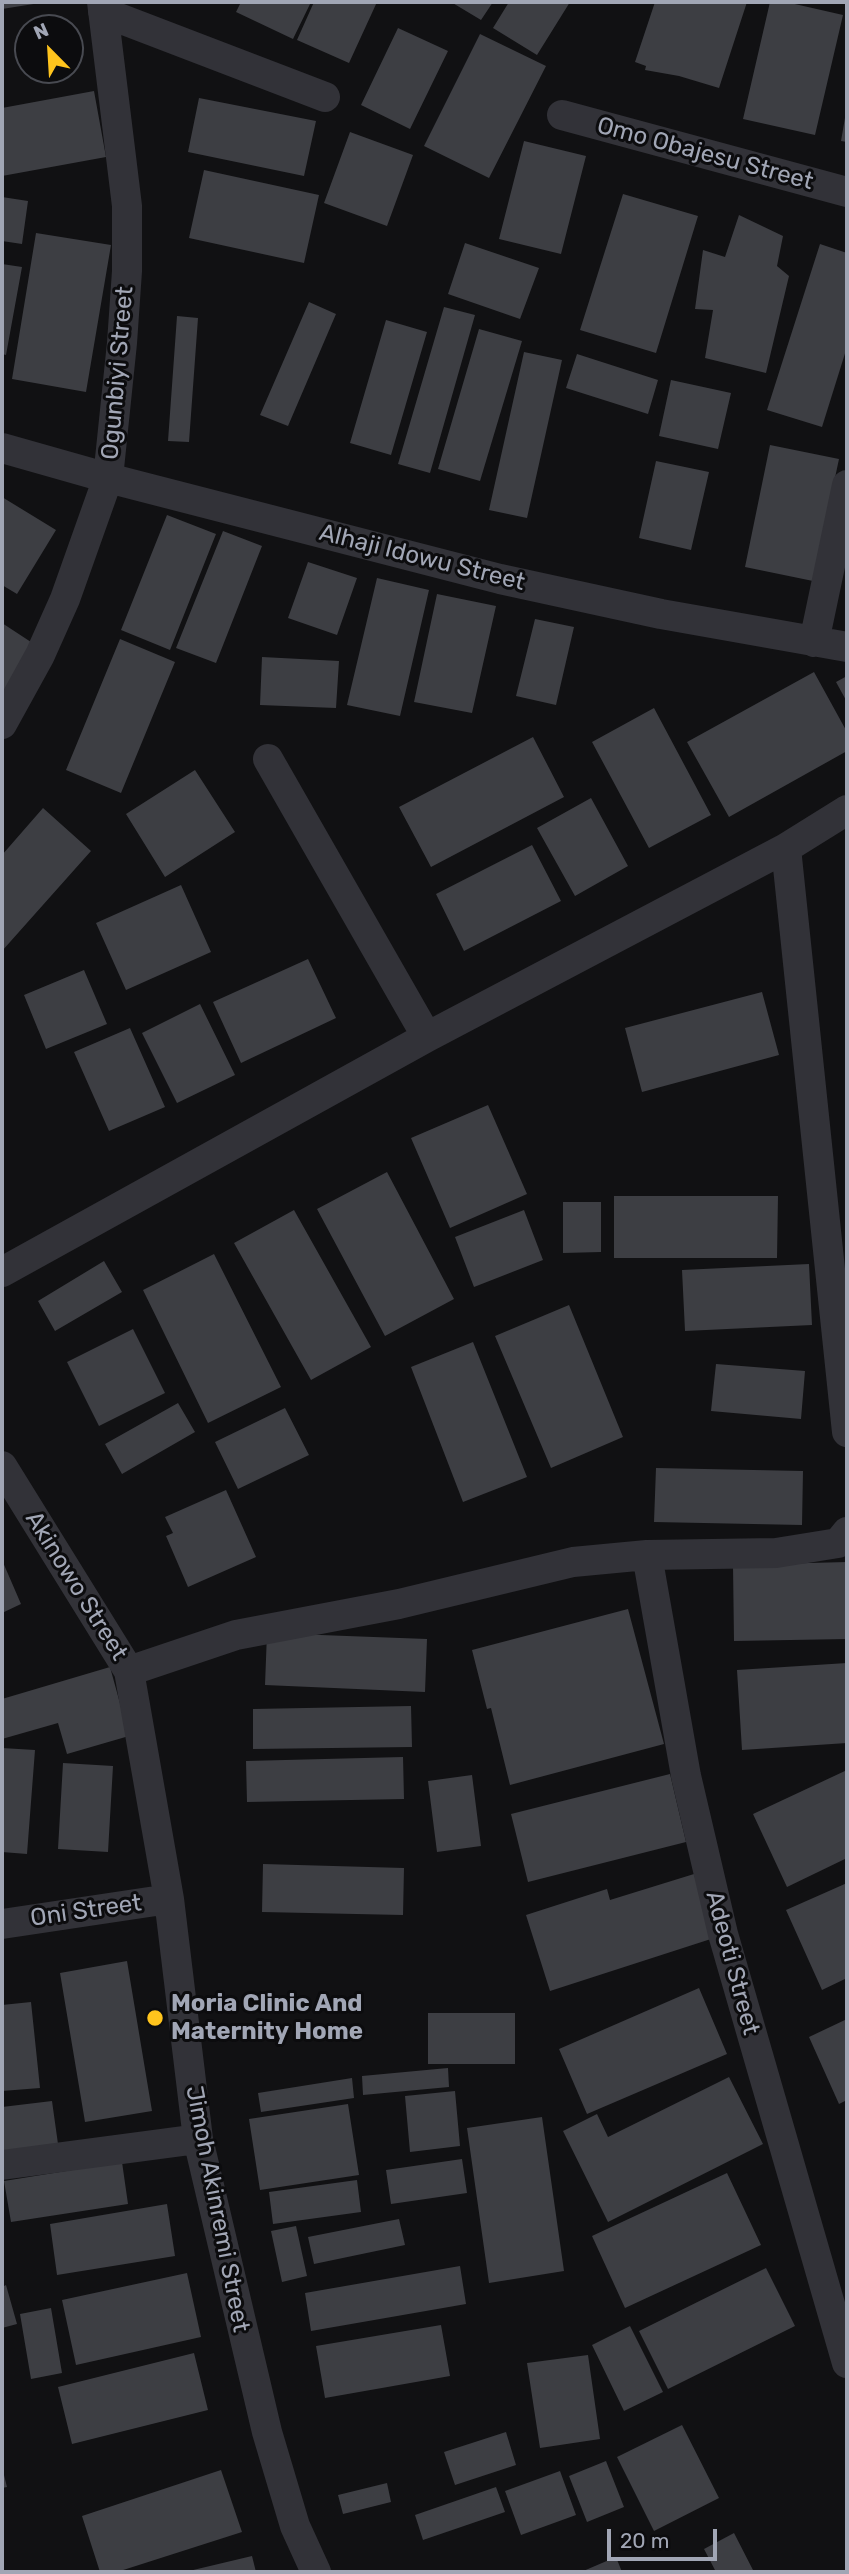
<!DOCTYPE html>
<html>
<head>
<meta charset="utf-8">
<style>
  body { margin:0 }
  #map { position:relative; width:849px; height:2574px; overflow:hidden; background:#111113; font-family:Rubik,sans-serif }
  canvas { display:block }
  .frame { position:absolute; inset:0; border:4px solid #a1a6b5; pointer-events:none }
  .north { position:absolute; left:14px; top:14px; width:70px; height:70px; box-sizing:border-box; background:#0c0c0e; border:2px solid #484a51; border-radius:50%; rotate:336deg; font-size:19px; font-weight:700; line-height:28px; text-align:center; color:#a1a6b5 }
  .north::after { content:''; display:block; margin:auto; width:24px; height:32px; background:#ffc41d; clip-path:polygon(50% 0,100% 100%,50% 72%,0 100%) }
  .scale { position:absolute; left:607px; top:2529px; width:110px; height:32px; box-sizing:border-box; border:4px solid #a1a6b5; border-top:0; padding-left:9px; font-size:21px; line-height:24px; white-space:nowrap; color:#a1a6b5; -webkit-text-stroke:5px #0c0c0e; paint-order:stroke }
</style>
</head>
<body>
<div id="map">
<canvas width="849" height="2574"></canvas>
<div class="frame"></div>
<div class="north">N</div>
<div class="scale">20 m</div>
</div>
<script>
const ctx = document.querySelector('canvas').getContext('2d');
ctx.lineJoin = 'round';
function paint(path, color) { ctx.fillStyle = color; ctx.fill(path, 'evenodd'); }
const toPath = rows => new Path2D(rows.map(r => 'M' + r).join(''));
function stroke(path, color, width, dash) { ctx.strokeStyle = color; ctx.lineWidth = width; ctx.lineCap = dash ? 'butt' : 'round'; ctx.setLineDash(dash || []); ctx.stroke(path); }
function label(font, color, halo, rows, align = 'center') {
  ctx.font = font + ' Rubik,sans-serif'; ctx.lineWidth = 6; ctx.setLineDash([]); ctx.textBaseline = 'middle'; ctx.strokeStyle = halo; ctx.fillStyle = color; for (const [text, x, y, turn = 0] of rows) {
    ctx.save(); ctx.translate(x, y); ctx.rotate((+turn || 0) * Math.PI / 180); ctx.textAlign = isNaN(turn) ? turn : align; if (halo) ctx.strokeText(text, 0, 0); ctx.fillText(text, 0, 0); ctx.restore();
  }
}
const building = toPath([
  [2,2,40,2,40,3,2,9],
  [241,2,311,2,293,39,236,12],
  [314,2,377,2,349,63,297,40],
  [451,2,493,2,481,20],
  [509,2,570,2,537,55,493,28],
  [655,2,747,2,719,88,679,76,645,70,646,66,635,62],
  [770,2,786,2,843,15,815,135,743,119],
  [398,28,448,51,410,129,361,105],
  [480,34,546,66,489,178,424,146],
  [94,91,106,157,2,176,2,108],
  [199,98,316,121,304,176,188,152],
  [846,112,847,112,847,142,841,141],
  [350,132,413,155,387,226,324,203],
  [524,141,586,156,561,254,499,239],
  [204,170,319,195,304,263,189,238],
  [623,194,698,216,656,353,580,330],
  [2,197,28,201,22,244,2,241],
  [739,215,783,236,777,266,789,276,766,373,705,358,713,310,695,309,703,250,725,257],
  [36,233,111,245,86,392,12,379],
  [465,243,539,268,520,319,448,294],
  [820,244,847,253,847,347,822,427,767,410],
  [2,264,22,267,6,355,2,354],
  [309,302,336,314,288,426,260,415],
  [444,307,475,315,430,473,398,464],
  [177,316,198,318,189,442,168,441],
  [386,320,427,332,391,455,350,443],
  [479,329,522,341,480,481,438,469],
  [524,352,562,360,527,518,489,510],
  [577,354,658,380,648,414,566,388],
  [671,380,731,393,718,449,659,436],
  [770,445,839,459,813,581,745,567],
  [656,461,709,472,691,550,639,538],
  [2,497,56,530,17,594,2,585],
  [167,515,216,534,170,650,121,630],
  [223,531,262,546,216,663,176,648],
  [308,562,357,578,337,635,288,618],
  [377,578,429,590,400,716,347,705],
  [437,594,496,606,472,713,414,702],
  [535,619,574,627,556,705,516,696],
  [2,623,34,644,2,694],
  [120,639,175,662,121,793,66,770],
  [262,657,339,661,336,708,260,705],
  [814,672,847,732,847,751,729,817,687,742],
  [847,676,847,702,836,682],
  [654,708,711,815,649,848,592,742],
  [533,737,564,797,431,867,399,807],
  [195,770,235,832,165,877,126,814],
  [591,798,628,866,575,896,537,828],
  [43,808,91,851,2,951,2,855],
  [532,845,561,901,464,951,436,894],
  [181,885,211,952,126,990,96,923],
  [308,959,336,1018,241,1063,213,1002],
  [84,970,107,1024,46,1049,24,995],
  [762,992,779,1055,642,1092,625,1028],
  [200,1004,235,1075,177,1103,142,1033],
  [130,1028,165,1107,109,1131,74,1052],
  [488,1105,527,1194,450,1228,411,1138],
  [387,1172,454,1299,385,1336,317,1209],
  [614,1196,778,1196,777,1258,614,1258],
  [563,1202,601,1202,601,1252,563,1253],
  [294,1210,371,1347,311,1380,234,1243],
  [524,1210,543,1260,474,1287,455,1237],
  [214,1254,281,1387,208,1423,143,1290],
  [104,1261,122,1292,55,1331,38,1301],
  [809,1264,812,1325,685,1331,682,1270],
  [569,1305,623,1437,551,1468,495,1336],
  [133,1329,165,1393,99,1426,67,1362],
  [473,1342,527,1477,463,1502,411,1367],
  [716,1364,805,1371,801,1419,711,1411],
  [178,1403,195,1432,122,1474,105,1444],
  [285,1408,309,1455,238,1489,215,1442],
  [656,1468,803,1471,802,1525,654,1522],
  [226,1490,256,1557,188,1587,166,1536,173,1533,165,1517],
  [2,1560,21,1604,2,1613],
  [847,1562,847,1639,734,1641,733,1565],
  [628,1609,664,1744,510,1785,491,1708,487,1709,472,1650],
  [267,1633,427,1639,425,1692,265,1685],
  [847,1663,847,1743,742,1750,737,1670],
  [110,1667,129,1736,67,1754,58,1723,2,1739,2,1699],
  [411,1706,412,1747,253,1749,253,1709],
  [2,1748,35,1750,27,1854,2,1852],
  [403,1757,404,1799,247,1802,246,1761],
  [63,1763,113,1766,108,1852,58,1849],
  [847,1770,847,1858,787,1887,753,1814],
  [670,1774,686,1842,528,1882,511,1814],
  [472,1775,481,1846,437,1852,428,1781],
  [263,1864,404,1868,403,1915,262,1912],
  [694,1874,714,1938,550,1991,526,1915,607,1889,610,1900],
  [847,1883,847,1978,822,1990,786,1910],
  [127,1961,152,2111,85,2122,60,1973],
  [699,1988,727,2054,587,2114,559,2049],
  [31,2002,40,2088,2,2091,2,2005],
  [428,2013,515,2013,515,2064,428,2064],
  [847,2019,847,2100,839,2104,809,2037],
  [448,2068,449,2087,363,2095,362,2076],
  [729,2077,763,2144,608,2222,563,2131,597,2114,608,2137],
  [352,2078,354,2098,261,2112,258,2093],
  [455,2091,460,2146,410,2152,405,2096],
  [52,2101,58,2144,2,2152,2,2107],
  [348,2104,359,2175,260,2190,249,2119],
  [542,2117,564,2271,489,2283,467,2128],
  [462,2159,467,2193,391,2204,386,2170],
  [122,2162,128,2204,11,2222,4,2181],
  [727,2173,761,2245,625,2308,592,2236],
  [357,2180,361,2212,273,2224,269,2192],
  [167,2204,175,2256,57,2275,50,2224],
  [399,2219,405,2245,314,2264,308,2237],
  [296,2226,307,2276,282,2282,271,2231],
  [460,2266,466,2304,311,2331,305,2293],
  [766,2268,795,2326,668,2389,639,2331],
  [187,2273,201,2337,76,2365,62,2300],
  [6,2285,17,2324,2,2328,2,2287],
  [51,2308,62,2373,31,2379,20,2314],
  [441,2325,450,2376,325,2398,316,2346],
  [630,2326,663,2392,624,2411,592,2345],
  [194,2353,208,2410,72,2444,58,2387],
  [588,2355,600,2439,540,2448,527,2363],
  [682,2425,719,2498,654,2531,617,2457],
  [506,2432,516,2465,455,2485,444,2452],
  [606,2461,624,2507,587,2522,569,2476],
  [2,2467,7,2487,2,2488],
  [221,2470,242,2532,117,2572,100,2572,82,2516],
  [560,2471,576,2515,521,2535,505,2491],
  [387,2483,391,2502,343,2514,338,2495],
  [496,2487,505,2512,423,2540,415,2515],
  [734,2533,754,2572,716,2572,704,2549],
  [252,2556,256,2572,189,2572,189,2571],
  [616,2557,622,2572,581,2572]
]);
const street = toPath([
  [103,12,325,97],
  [562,115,847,192],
  [2,448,108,478,500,579,661,614,847,647],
  [814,642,847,485],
  [2,724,40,655,65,599,108,478,122,343,127,271,127,206,102,2],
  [268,759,427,1037],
  [786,848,847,1432],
  [2,1272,427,1037,786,848,847,810],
  [2,1466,129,1671,169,1899,198,2139,267,2432,295,2526,316,2572],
  [647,1555,686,1776,723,1934,847,2363],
  [129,1671,236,1635,399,1604,573,1562,647,1555,776,1553,838,1543,847,1532],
  [2,1924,169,1899],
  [2,2165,198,2139]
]);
const markers = [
  [155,2018,9,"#ffc41d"]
];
const streetNames = [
  ["Omo Obajesu Street",705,154,15],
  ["Ogunbiyi Street",118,373,-85],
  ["Alhaji Idowu Street",422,558,14],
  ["Akinowo Street",76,1586,58],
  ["Oni Street",86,1911,-8],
  ["Adeoti Street",732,1963,75],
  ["Jimoh Akinremi Street",217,2209,79]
];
const poiNames = [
  ["Moria Clinic And",171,2004],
  ["Maternity Home",171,2032]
];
paint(building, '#3d3e43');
stroke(street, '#323238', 30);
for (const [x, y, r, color] of markers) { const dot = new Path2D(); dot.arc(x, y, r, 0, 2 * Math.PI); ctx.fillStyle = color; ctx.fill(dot); stroke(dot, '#0c0c0e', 2.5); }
label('24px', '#a1a6b5', '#0c0c0e', streetNames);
label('bold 24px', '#a1a6b5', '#0c0c0e', poiNames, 'left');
</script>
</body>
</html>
